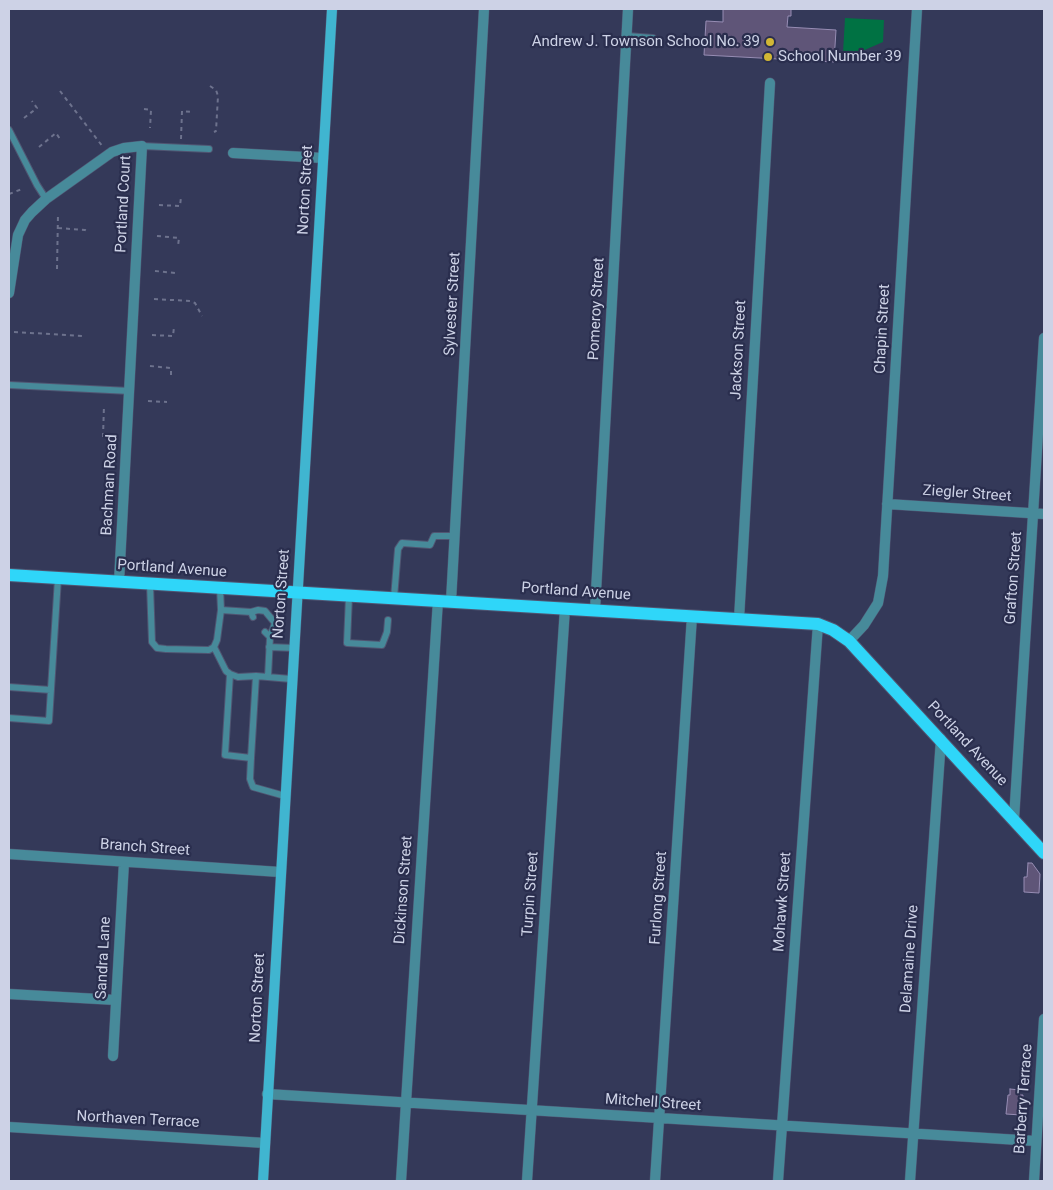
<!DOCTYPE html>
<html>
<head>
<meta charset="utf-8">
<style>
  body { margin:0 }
  #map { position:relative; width:1053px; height:1190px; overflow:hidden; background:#343959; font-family:Roboto,sans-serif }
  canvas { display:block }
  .frame { position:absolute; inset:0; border:10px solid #cdd2e6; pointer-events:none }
</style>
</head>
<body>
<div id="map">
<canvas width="1053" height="1190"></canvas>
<div class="frame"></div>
</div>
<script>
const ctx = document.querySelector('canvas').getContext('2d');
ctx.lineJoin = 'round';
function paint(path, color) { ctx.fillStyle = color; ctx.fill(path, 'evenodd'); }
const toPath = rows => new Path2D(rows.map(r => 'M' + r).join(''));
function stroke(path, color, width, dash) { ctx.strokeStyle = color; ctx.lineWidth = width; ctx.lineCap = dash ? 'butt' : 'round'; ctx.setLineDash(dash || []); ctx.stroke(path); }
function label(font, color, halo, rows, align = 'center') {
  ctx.font = font + ' Roboto,sans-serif'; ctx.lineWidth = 4.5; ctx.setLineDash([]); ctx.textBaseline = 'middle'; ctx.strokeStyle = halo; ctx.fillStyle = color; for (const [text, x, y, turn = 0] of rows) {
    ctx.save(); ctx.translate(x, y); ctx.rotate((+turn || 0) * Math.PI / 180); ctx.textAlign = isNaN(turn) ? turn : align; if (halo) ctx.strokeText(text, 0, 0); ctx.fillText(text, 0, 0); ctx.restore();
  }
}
const green = toPath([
  [845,18,884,20,883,42,860,52,843,53]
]);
const building = toPath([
  [723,9,791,9,791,16,788,16,787,27,836,30,834,62,704,55,706,21,723,22,723,9],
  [1028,863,1032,863,1040,874,1039,893,1024,892,1024,877,1027,877,1028,863],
  [1010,1089,1020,1090,1020,1095,1023,1095,1021,1115,1006,1114,1008,1095,1010,1095,1010,1089]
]);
const path = toPath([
  [210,86,216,90,218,96,216,131,214,132],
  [60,91,103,147],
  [144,109,151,110,150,128],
  [24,118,37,108,32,101],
  [181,139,182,111,192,112],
  [39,147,56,133,60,139],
  [9,194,22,189],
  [159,205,180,206,181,197],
  [58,228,85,230,89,232],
  [157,236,179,238,178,246],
  [57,269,58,214],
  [155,271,176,273],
  [154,299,190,301,195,303,202,316],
  [14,332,84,336],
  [152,335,173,336,174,327],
  [150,366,171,368,171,375],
  [148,401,167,402],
  [103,437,104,405]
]);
const lane = toPath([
  [627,36,653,38],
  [9,130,37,185,46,199],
  [142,146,209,149],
  [9,385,130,391],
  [150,584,152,642,157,648,166,649,209,650,214,647,217,640,221,610,220,588],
  [349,596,347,643,382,645,387,632,388,620],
  [394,598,398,549,402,543,430,545,434,536,455,536],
  [221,610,251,612,253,617],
  [251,612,258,610,265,611,275,623,270,637],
  [265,632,270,637,268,677],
  [214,647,226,671,230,674,238,677,256,676],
  [269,647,294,648],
  [230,674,225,755,251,758],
  [9,687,51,690],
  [9,718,49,721,58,578],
  [285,796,253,787,250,779,251,758,256,676,291,679]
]);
const street = toPath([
  [233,153,323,158],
  [9,293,18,235,25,220,32,212,46,199,112,152,124,148,142,146,119,582],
  [887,504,1044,514],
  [451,601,484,9],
  [595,610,628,9],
  [739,619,770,83],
  [849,641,864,625,878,603,883,576,917,9],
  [1014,819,1044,338],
  [9,854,280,872],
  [9,994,116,1000],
  [113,1056,124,862],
  [267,1094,1036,1141],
  [9,1127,265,1143],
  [401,1181,438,600],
  [527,1181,565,608],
  [655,1181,692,616],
  [778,1181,818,624],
  [910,1181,941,739],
  [1034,1181,1044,1019]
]);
const secondary = toPath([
  [263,1181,332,9]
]);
const primary = toPath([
  [9,575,818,624,833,630,849,641,1044,853]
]);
const markers = [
  [770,42,5,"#d2b735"],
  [768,57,5,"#d2b735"]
];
const poiNames = [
  ["Andrew J. Townson School No. 39",760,42],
  ["School Number 39",778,57,"left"]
];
const streetNames = [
  ["Norton Street",306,190,-87],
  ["Portland Court",124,204,-87],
  ["Sylvester Street",453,304,-87],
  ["Pomeroy Street",597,309,-87],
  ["Chapin Street",883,329,-87],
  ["Jackson Street",739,350,-87],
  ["Bachman Road",110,485,-87],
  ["Ziegler Street",967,494,4],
  ["Portland Avenue",172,569,4],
  ["Grafton Street",1014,578,-86],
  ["Portland Avenue",576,592,4],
  ["Norton Street",282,594,-86],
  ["Portland Avenue",967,744,47],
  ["Branch Street",145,848,4],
  ["Dickinson Street",404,890,-86],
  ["Turpin Street",531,894,-86],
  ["Furlong Street",659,898,-86],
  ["Mohawk Street",783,902,-86],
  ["Sandra Lane",104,958,-87],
  ["Delamaine Drive",910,959,-86],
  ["Norton Street",258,998,-87],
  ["Barberry Terrace",1024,1099,-86],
  ["Mitchell Street",653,1103,4],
  ["Northaven Terrace",138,1120,3]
];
paint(green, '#007243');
paint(building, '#5f5578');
stroke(building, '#978db4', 1);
stroke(lane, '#505572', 8);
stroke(street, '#505572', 11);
stroke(secondary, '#505572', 11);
stroke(primary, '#505572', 14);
stroke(path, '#6d728d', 2, [4, 4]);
stroke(lane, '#478a9a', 6);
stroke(street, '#478a9a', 10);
stroke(secondary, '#40b5d0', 10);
stroke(primary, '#2fd6f9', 12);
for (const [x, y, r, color] of markers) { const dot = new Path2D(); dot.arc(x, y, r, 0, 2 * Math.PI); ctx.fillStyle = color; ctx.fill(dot); stroke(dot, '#2a2e4e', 2); }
label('15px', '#cdd2e6', '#2a2e4e', poiNames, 'right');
label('15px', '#cdd2e6', '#2a2e4e', streetNames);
</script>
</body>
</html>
